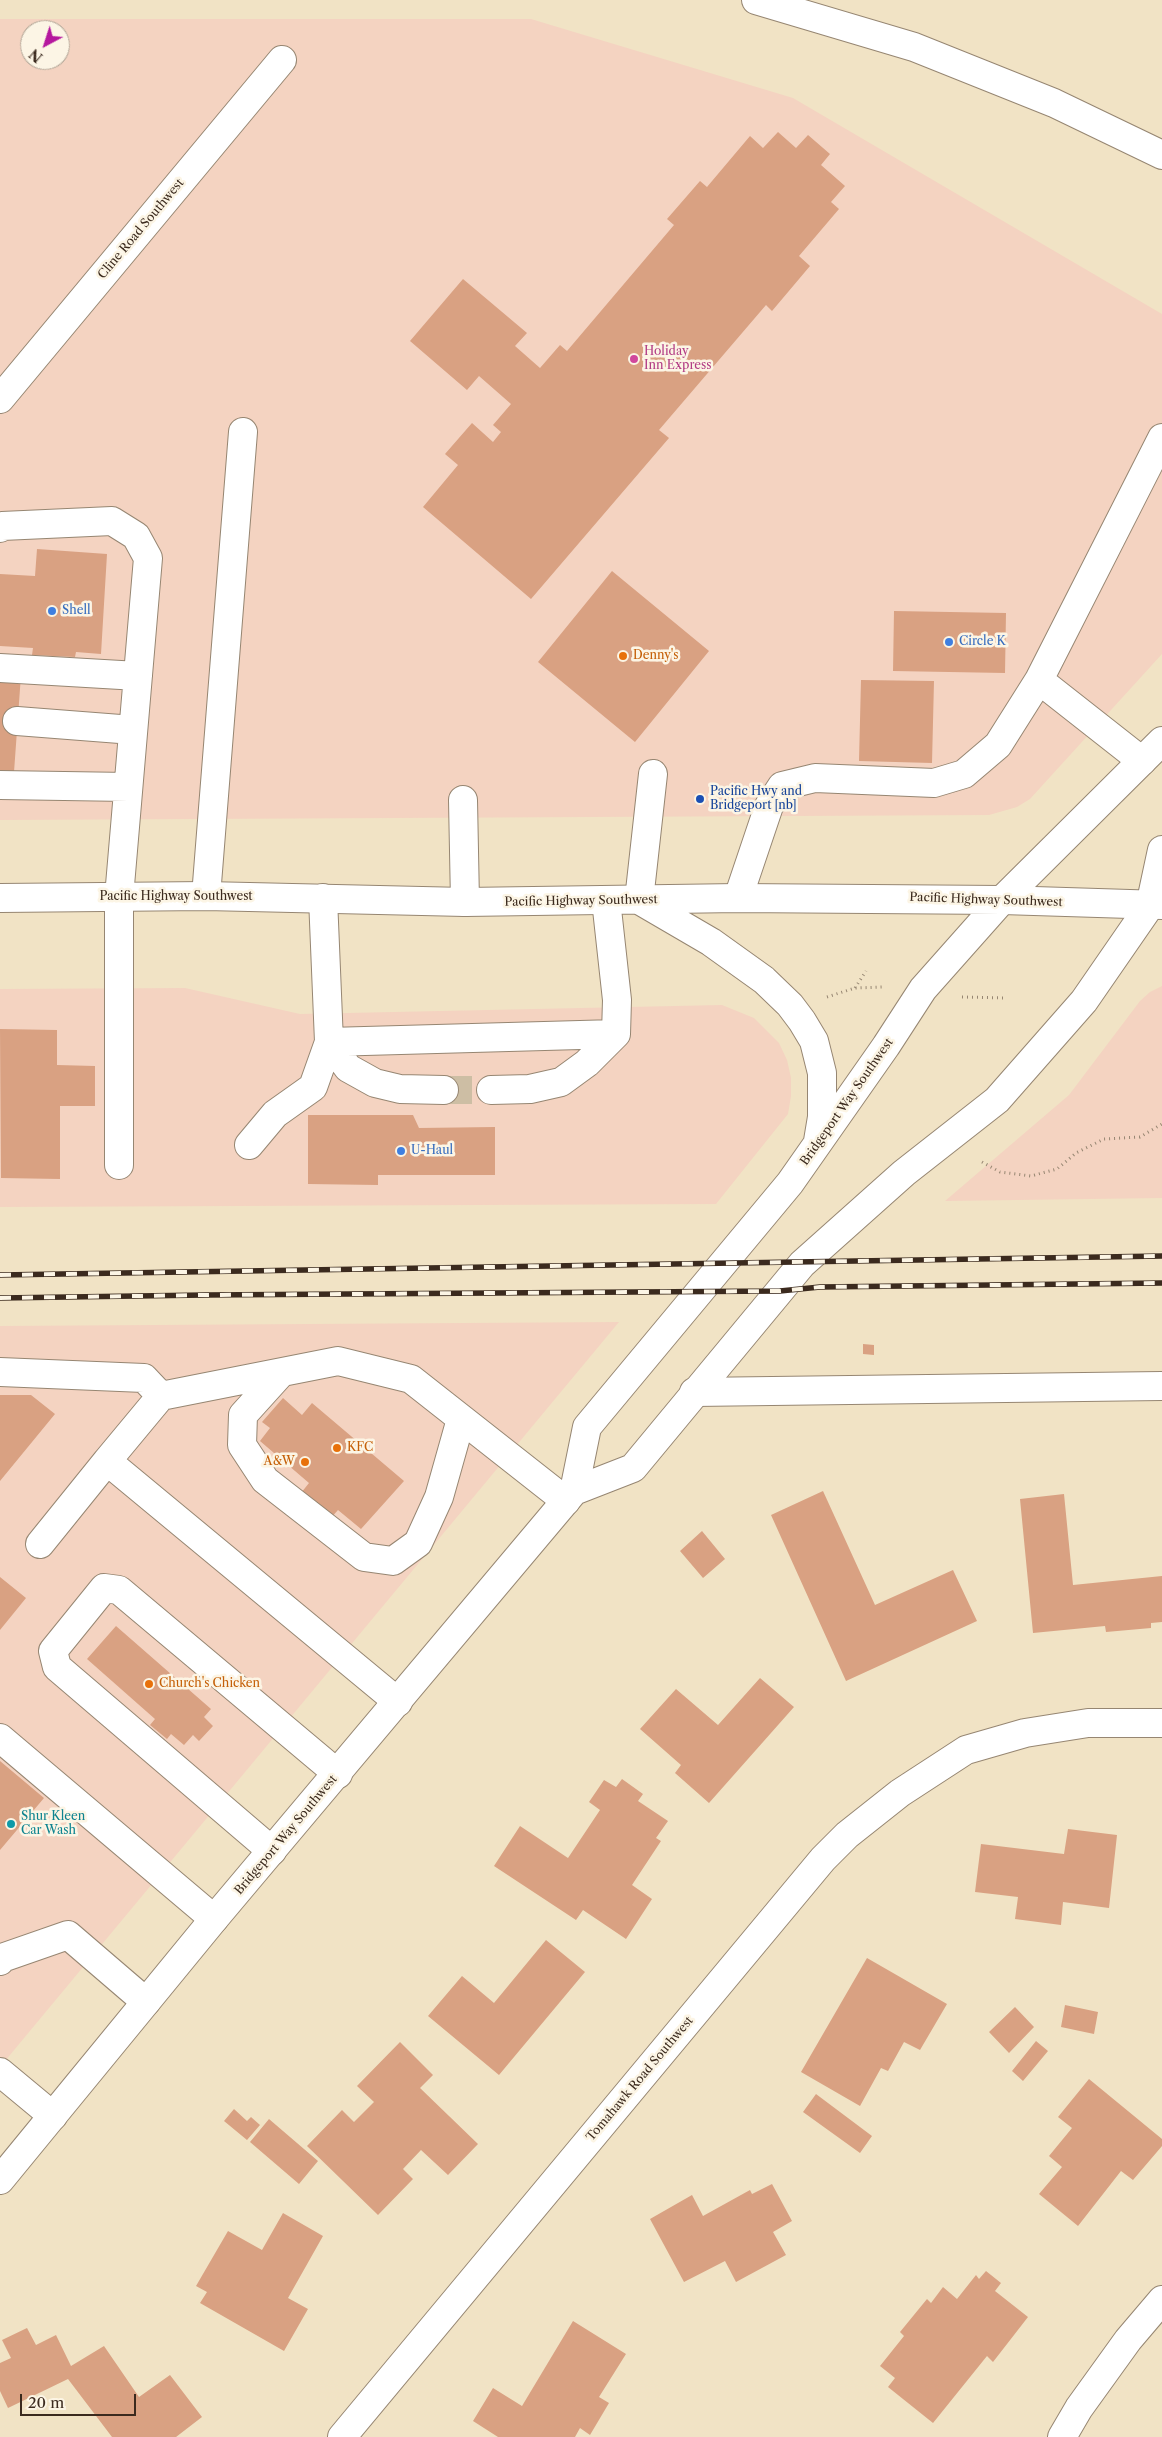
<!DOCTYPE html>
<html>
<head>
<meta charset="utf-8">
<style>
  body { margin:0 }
  #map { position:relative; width:1162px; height:2437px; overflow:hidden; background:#f1e3c5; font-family:"Libre Caslon Text",serif }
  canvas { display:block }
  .north { position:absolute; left:20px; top:20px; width:50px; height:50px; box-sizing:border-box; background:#fcf5e5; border:1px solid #afa495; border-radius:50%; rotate:220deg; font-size:14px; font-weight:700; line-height:20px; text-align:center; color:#3b2a1e }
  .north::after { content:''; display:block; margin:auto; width:18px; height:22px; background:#b5179e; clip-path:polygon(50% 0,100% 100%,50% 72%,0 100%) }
  .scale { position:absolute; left:20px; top:2394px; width:116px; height:22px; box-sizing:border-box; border:2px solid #3b2a1e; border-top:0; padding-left:6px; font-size:15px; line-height:18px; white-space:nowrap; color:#3b2a1e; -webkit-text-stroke:4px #fcf5e5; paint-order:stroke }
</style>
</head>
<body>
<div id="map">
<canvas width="1162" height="2437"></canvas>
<div class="north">N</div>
<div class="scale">20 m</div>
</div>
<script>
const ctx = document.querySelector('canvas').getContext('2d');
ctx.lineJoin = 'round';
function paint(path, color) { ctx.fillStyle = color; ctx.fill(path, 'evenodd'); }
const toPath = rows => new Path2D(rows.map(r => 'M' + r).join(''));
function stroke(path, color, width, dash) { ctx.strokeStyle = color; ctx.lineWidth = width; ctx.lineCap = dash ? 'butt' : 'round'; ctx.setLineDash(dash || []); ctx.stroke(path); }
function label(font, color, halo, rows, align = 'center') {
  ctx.font = font + ' "Libre Caslon Text",serif'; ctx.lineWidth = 5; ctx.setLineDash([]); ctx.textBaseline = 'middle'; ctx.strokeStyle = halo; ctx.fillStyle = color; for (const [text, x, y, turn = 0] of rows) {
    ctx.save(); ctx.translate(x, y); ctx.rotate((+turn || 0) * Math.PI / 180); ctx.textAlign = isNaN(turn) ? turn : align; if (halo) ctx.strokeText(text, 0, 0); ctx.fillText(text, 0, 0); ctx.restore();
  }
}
const built = toPath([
  [0,19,531,19,793,98,1162,314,1162,654,1030,799,1017,807,989,815,0,820],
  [30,30,60,30,60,60,30,60],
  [1162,986,1162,1198,945,1201,1069,1095,1140,1001,1150,992],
  [185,988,300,1014,722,1005,754,1018,779,1043,787,1060,791,1078,791,1096,788,1114,716,1204,0,1207,0,989],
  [619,1322,0,2067,0,1326]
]);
const building = toPath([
  [778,132,796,148,808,135,830,154,821,165,845,186,831,202,839,209,799,256,810,266,772,311,766,305,659,430,669,438,531,599,423,507,458,465,445,454,472,423,493,442,501,432,493,425,511,404,479,376,467,390,410,341,463,279,527,333,515,346,540,368,560,345,567,351,674,225,667,219,700,181,707,187,750,136,763,148],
  [37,549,107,554,101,654,76,652,75,657,32,655,33,648,0,646,0,574,35,576],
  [612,571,709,651,635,742,538,662],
  [894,611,1006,613,1005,673,893,671],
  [0,673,21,675,14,772,0,771],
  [861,680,934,681,932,763,859,761],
  [0,1029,57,1030,57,1065,95,1066,95,1106,60,1106,60,1179,1,1178],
  [308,1115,413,1115,419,1128,495,1127,495,1175,378,1175,378,1185,308,1184],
  [863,1344,874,1345,874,1355,863,1354],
  [0,1395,31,1395,55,1414,0,1481],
  [283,1398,302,1415,312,1403,404,1481,361,1529,338,1510,330,1519,301,1493,309,1483,260,1441,270,1428,262,1422],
  [823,1491,875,1605,953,1570,977,1621,846,1681,771,1515],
  [1064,1494,1073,1585,1162,1576,1162,1622,1151,1623,1151,1628,1106,1632,1105,1626,1033,1633,1020,1499],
  [702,1531,725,1559,703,1578,680,1551],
  [0,1577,26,1598,0,1630],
  [116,1626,211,1709,204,1717,213,1726,199,1741,193,1735,184,1745,171,1734,167,1739,150,1725,155,1719,87,1659],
  [760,1678,794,1707,709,1803,675,1773,681,1765,640,1729,676,1689,718,1725],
  [0,1761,44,1798,0,1850],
  [622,1779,643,1794,638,1801,668,1821,656,1838,661,1841,632,1885,652,1899,626,1939,583,1910,576,1920,494,1866,520,1826,568,1858,600,1810,589,1802,604,1780,616,1787],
  [1068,1829,1117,1835,1109,1908,1063,1902,1061,1925,1015,1919,1018,1897,975,1892,981,1844,1064,1854],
  [546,1940,585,1972,499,2075,428,2016,462,1976,494,2003],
  [867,1958,947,2004,920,2050,904,2042,888,2071,881,2068,860,2106,801,2072],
  [1065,2005,1098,2012,1094,2034,1061,2027],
  [1015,2007,1034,2027,1009,2053,989,2032],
  [1036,2041,1048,2051,1023,2081,1012,2071],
  [400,2042,433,2075,420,2088,478,2144,448,2175,421,2150,403,2169,413,2179,378,2215,307,2146,342,2110,354,2122,374,2102,357,2086],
  [1089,2079,1162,2139,1162,2146,1133,2180,1121,2171,1078,2226,1039,2194,1062,2167,1049,2156,1072,2128,1058,2117],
  [816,2094,872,2136,860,2153,803,2112],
  [234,2109,247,2121,251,2117,260,2125,247,2140,224,2121],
  [269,2119,318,2161,299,2184,250,2142],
  [772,2184,792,2221,773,2232,786,2255,736,2282,725,2261,684,2282,650,2219,692,2195,703,2216,750,2190,752,2194],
  [283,2213,323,2236,288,2298,308,2309,284,2351,200,2303,207,2292,196,2286,228,2231,262,2250],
  [986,2271,1001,2283,995,2291,1028,2317,993,2362,987,2356,933,2423,888,2387,895,2378,880,2366,904,2336,900,2332,927,2299,931,2303,943,2287,957,2299,976,2275,979,2279],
  [573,2321,626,2354,599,2397,609,2403,590,2435,580,2428,575,2437,498,2437,473,2421,493,2388,522,2406],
  [27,2328,36,2345,56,2335,71,2366,104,2346,139,2397,170,2375,202,2417,176,2437,112,2437,68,2379,8,2408,0,2391,0,2363,11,2358,2,2340]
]);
const minorTunnel = toPath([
  [444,1090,491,1090]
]);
const path = toPath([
  [855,988,866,971],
  [827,997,855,988,884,987],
  [962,997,1007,998],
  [982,1162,1000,1172,1031,1176,1057,1169,1076,1153,1104,1139,1140,1137,1162,1124]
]);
const minor = toPath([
  [0,399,282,60],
  [0,528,2,526,112,521,136,536,148,558,119,897,119,1165],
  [0,668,138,676],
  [1039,680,1142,761],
  [17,721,133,730],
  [0,785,128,787],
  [463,800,465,902],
  [206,896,243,432],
  [323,898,329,1042,348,1068,375,1083,400,1089,444,1090],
  [738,898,769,806,782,786,815,778,934,783,964,774,998,745,1039,680,1162,438],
  [639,900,653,774],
  [1002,900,1162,905],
  [491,1090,530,1089,561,1082,587,1063,616,1034,617,1000,606,900],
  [249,1145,275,1114,313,1087,329,1042,616,1034],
  [0,1372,144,1378,161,1396,107,1461],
  [281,1373,243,1415,242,1445,265,1480,364,1557,393,1561,418,1543,439,1497,461,1419],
  [694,1392,1162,1386],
  [161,1396,338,1361,411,1379,566,1501],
  [40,1544,107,1461,398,1702],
  [0,1738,214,1919],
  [272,1851,57,1667,53,1651,104,1588,119,1590,338,1774],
  [0,1961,2,1958,68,1935,146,2002],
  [0,2072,53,2116],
  [342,2437,823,1859,847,1835,900,1793,966,1750,1025,1733,1088,1723,1162,1723],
  [1062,2437,1079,2408,1128,2340,1162,2300]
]);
const major = toPath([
  [0,898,206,896,465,902,738,898,1002,900],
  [639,900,711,942,764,980,790,1005,802,1021,814,1041,822,1073,822,1117,818,1141],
  [1150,906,1162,850],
  [574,1491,587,1427,790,1183,886,1046,923,989,1002,900,1162,741],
  [0,2180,214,1919,574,1491,633,1468,802,1264,904,1173,997,1100,1084,1001,1162,888]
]);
const highway = toPath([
  [756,0,914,47,1054,103,1162,155]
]);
const rail = toPath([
  [0,1275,1162,1256],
  [0,1298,205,1295,780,1291,820,1287,1162,1283]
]);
const markers = [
  [634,359,5,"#d1479c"],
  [52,611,5,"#3f7fe0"],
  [949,642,5,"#3f7fe0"],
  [623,656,5,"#e8710a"],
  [700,799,5,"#1a4fb4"],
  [401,1151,5,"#3f7fe0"],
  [337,1448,5,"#e8710a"],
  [305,1462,5,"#e8710a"],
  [149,1684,5,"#e8710a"],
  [11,1824,5,"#0f9aa8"]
];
const streetNames = [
  ["Cline Road Southwest",141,229,-50],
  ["Pacific Highway Southwest",176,897],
  ["Pacific Highway Southwest",986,900,2],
  ["Pacific Highway Southwest",581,901,-1],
  ["Bridgeport Way Southwest",847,1102,-55],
  ["Bridgeport Way Southwest",286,1835,-50],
  ["Tomahawk Road Southwest",640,2079,-50]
];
const hotelNames = [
  ["Holiday",644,352],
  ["Inn Express",644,366]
];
const shopNames = [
  ["Shell",62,611],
  ["Circle K",959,642],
  ["U-Haul",411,1151]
];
const foodNames = [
  ["Denny's",633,656],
  ["KFC",347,1448],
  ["A&W",295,1462,"right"],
  ["Church's Chicken",159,1684]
];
const transitNames = [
  ["Pacific Hwy and",710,792],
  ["Bridgeport [nb]",710,806]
];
const cultureNames = [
  ["Shur Kleen",21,1817],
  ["Car Wash",21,1831]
];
paint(built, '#f4d3c1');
paint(building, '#d9a182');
stroke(minorTunnel, '#cdbea4', 28, [28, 14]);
stroke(minor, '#968672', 30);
stroke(major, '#968672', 30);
stroke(highway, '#968672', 30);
stroke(path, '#968672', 3, [1, 4]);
stroke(minor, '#fff', 28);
stroke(major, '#fff', 28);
stroke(highway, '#fff', 28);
stroke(rail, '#3b2a1e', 5.5);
stroke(rail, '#fcf5e5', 4, [11]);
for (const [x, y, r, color] of markers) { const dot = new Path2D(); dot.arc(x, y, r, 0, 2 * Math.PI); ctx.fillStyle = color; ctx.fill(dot); stroke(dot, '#fcf5e5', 2); }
label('12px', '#3b2a1e', '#fcf5e5', streetNames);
label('12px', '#b23c85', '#fcf5e5', hotelNames, 'left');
label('12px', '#366cbe', '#fcf5e5', shopNames, 'left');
label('12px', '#c56008', '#fcf5e5', foodNames, 'left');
label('12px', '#164399', '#fcf5e5', transitNames, 'left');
label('12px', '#0d838f', '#fcf5e5', cultureNames, 'left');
</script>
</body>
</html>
